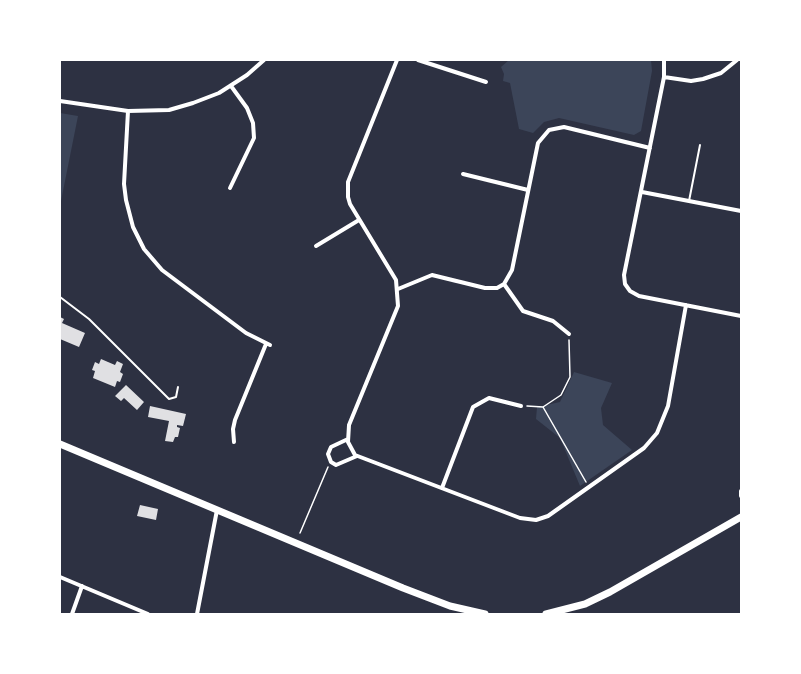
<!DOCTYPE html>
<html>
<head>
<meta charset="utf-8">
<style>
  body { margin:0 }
  #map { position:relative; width:801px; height:674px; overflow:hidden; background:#2d3142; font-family:Lato,sans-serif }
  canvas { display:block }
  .frame { position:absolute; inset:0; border:61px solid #fff; pointer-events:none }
</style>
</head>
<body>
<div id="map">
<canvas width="801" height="674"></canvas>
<div class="frame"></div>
</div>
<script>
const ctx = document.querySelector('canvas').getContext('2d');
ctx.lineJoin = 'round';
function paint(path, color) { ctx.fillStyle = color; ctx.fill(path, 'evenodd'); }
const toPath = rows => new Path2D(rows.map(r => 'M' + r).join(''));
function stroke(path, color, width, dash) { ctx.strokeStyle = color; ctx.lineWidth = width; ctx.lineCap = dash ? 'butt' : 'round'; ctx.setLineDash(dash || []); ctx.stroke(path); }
const green = toPath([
  [509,60,651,60,652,71,641,131,634,135,559,118,544,122,533,133,519,129,510,83,503,81,504,74,501,67],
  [60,113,78,116,60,206],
  [574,372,612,383,601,408,603,425,632,450,580,486,560,438,536,419,537,407,560,402]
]);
const building = toPath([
  [60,317,64,319,62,323,85,333,79,347,60,339],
  [101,359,115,365,117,361,123,364,120,372,123,374,120,382,117,381,115,387,93,378,95,371,92,370,95,362,99,364],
  [126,385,144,402,137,410,124,398,121,401,115,396],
  [150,406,186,414,183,426,177,425,177,427,180,428,178,437,175,437,173,442,165,441,169,421,148,417],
  [140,505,158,509,156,520,137,516]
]);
const path = toPath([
  [527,406,543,407,561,395,570,377,569,340],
  [543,407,586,482],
  [300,533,328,467]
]);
const service = toPath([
  [689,201,700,145],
  [60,297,89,319,169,399,176,397,178,387]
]);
const minor = toPath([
  [397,60,348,182,348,197,350,204,396,280,398,306,349,425,348,442,355,455,520,518,536,520,548,516,644,448,657,433,668,406,686,305],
  [418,60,486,82],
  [664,60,664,77,624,275,625,284,630,291,639,296,741,316],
  [664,77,691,81,703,79,721,73,737,60],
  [60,101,128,111,169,110,193,103,219,93,247,75,264,60],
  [128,111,124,184,126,200,133,227,144,249,162,270,246,333,270,345],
  [463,174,528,190],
  [230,188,254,138,253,123,247,108,231,86],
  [642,192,741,211],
  [316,246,359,220],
  [504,284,523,311,553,321,569,334],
  [398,289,432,275,485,288,497,288,504,284,512,270,538,143,549,130,564,127,650,148],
  [348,439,331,447,328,454,331,462,336,465,357,456],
  [234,442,233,429,235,420,266,344],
  [442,488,473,407,489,398,521,406],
  [741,491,741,496],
  [60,577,148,614],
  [72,614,82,586],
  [197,614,217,510]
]);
const trunk = toPath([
  [60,444,403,588,450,606,485,614],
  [546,614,585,604,610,592,741,517]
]);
paint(green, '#3c4559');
paint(building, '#e0e0e3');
stroke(path, '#fff', 1.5);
stroke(service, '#fff', 2);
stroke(minor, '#fff', 4);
stroke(trunk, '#fff', 7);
</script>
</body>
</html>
